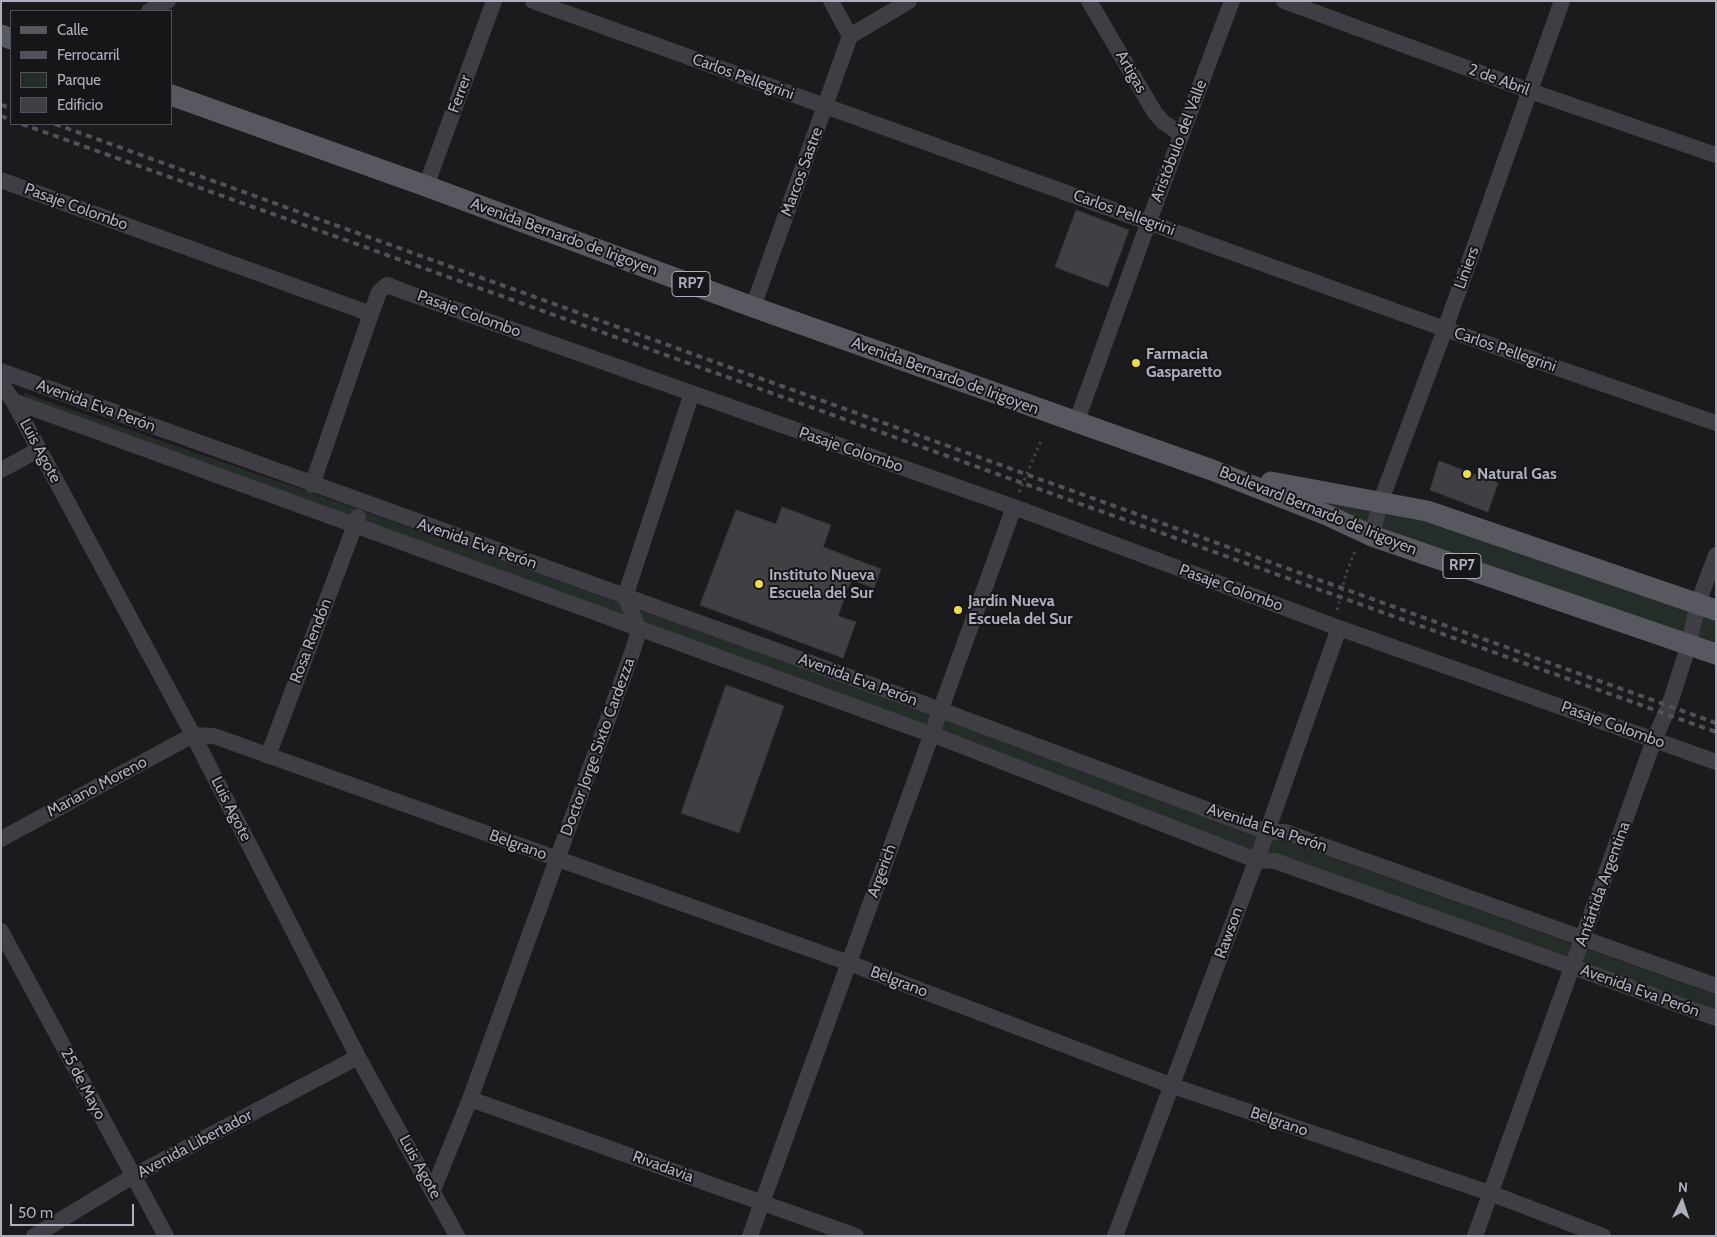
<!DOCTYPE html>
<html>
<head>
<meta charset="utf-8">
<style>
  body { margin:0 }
  #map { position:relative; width:1717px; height:1237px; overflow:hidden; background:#1b1b1d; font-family:Cabin,sans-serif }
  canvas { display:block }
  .frame { position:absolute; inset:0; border:2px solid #adafbc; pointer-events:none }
  .legend { position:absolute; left:10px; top:10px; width:162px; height:115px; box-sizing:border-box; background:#161518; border:1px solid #52535a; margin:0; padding:6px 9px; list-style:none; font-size:15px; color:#adafbc }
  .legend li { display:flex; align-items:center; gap:10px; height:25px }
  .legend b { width:25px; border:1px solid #52535a }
  .north { position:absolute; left:1657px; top:1177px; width:50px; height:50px; -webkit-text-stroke:4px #161518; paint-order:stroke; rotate:4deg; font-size:14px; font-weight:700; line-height:20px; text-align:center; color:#adafbc }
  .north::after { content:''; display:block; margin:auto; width:18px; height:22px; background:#adafbc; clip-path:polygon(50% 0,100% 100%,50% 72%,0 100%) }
  .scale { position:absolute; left:10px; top:1204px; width:124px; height:22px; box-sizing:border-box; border:2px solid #adafbc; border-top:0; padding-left:6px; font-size:15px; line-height:18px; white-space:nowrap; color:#adafbc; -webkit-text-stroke:4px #161518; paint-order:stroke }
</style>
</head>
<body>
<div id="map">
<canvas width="1717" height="1237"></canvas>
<div class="frame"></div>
<ul class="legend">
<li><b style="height:6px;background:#585861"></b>Calle</li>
<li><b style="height:6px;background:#515159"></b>Ferrocarril</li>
<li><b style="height:14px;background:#242d27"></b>Parque</li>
<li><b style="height:14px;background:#404044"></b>Edificio</li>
</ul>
<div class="north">N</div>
<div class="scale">50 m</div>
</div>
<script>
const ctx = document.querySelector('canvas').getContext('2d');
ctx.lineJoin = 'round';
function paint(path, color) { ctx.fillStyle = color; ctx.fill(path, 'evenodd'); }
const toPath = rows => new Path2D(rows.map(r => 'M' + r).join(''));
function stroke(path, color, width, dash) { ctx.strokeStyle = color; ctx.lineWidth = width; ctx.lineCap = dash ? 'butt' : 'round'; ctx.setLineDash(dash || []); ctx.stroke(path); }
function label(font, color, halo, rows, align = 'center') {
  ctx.font = font + ' Cabin,sans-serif'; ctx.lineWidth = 4; ctx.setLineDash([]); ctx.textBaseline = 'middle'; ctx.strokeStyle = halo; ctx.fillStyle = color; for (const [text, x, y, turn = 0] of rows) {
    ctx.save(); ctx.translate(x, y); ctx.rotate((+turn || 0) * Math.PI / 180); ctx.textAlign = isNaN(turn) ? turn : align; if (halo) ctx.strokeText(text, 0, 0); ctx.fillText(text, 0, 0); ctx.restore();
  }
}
const green = toPath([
  [24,393,338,502,1716,995,1716,1013,1228,844,24,402],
  [1284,485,1380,503,1716,610,1716,654,1372,536]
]);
const building = toPath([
  [1076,210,1129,230,1108,287,1055,267,1076,210],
  [1439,461,1498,483,1488,512,1430,490,1439,461],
  [782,507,831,525,823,547,881,569,874,588,852,580,847,590,838,616,856,622,843,658,700,605,736,510,776,524,782,507],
  [726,685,784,706,739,833,681,813,726,685]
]);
const path = toPath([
  [1019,492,1041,441],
  [1337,610,1346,574,1356,548]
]);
const minor = toPath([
  [533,1,1445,329,1716,423],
  [831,1,850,36],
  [1089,1,1155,113,1163,122,1182,135],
  [1284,1,1530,91,1716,155],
  [149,11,168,1],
  [850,36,909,1],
  [1,180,371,314,379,292,387,285,400,290,1014,507,1339,628,1716,762],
  [426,186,494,1],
  [753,307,850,36],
  [1,371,919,702,1243,823,1267,832,1285,832,1716,986],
  [1,383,13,401,193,735,358,1057,457,1236],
  [13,401,952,742,1256,860,1275,861,1716,1018],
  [1076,423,1149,221,1232,1],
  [1,470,38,450],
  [312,485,371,314],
  [1372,536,1380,503,1445,329,1562,1],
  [268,756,358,517],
  [1,839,193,735,214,736,849,963,1173,1086,1490,1193,1603,1236],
  [1,931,166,1236],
  [470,1099,856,1236],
  [433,1190,470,1099,633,650,639,630,625,597,692,393],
  [34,1236,133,1176,358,1057],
  [750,1236,1014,507],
  [1115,1236,1267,832,1339,628],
  [1475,1236,1654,740,1669,706,1689,644,1698,603,1716,555]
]);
const major = toPath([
  [1,35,11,39],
  [171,95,426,186,753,307,1212,470,1327,515,1372,536,1716,654],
  [1271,482,1427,511,1716,610]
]);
const rail = toPath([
  [1,105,11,108],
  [1,116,11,120],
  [22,124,1716,732],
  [55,124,1716,723]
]);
const markers = [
  [1136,363,5,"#efdc40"],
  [1467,474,5,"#efdc40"],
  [759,584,5,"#efdc40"],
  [958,610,5,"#efdc40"]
];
const shields = [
  [691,284,38],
  [1462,566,38]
];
const shieldNames = [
  ["RP7",691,284],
  ["RP7",1462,566]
];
const streetNames = [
  ["Artigas",1131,72,60],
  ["Carlos Pellegrini",743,77,20],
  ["2 de Abril",1499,80,20],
  ["Ferrer",460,94,-70],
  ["Aristóbulo del Valle",1179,141,-69],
  ["Marcos Sastre",802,172,-70],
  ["Pasaje Colombo",76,207,20],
  ["Carlos Pellegrini",1124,213,20],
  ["Avenida Bernardo de Irigoyen",564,237,20],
  ["Liniers",1467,268,-70],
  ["Pasaje Colombo",469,314,20],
  ["Carlos Pellegrini",1505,350,19],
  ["Avenida Bernardo de Irigoyen",945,376,20],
  ["Avenida Eva Perón",96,406,20],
  ["Pasaje Colombo",851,450,19],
  ["Luis Agote",40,451,62],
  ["Boulevard Bernardo de Irigoyen",1318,511,22],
  ["Avenida Eva Perón",477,544,19],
  ["Pasaje Colombo",1231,588,20],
  ["Rosa Rendón",311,641,-69],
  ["Avenida Eva Perón",858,680,20],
  ["Pasaje Colombo",1613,725,20],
  ["Doctor Jorge Sixto Cardezza",598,747,-70],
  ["Mariano Moreno",97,787,-28],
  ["Luis Agote",231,809,63],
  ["Avenida Eva Perón",1267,828,18],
  ["Belgrano",518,845,20],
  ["Argerich",882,871,-70],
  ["Antártida Argentina",1603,884,-70],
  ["Rawson",1229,933,-70],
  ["Belgrano",899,982,21],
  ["Avenida Eva Perón",1640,991,20],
  ["25 de Mayo",83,1084,62],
  ["Belgrano",1279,1122,19],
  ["Avenida Libertador",195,1144,-28],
  ["Luis Agote",420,1167,61],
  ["Rivadavia",663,1167,20]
];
const poiNames = [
  ["Farmacia",1146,354],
  ["Gasparetto",1146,372],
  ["Natural Gas",1477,474],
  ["Instituto Nueva",769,575],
  ["Escuela del Sur",769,593],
  ["Jardín Nueva",968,601],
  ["Escuela del Sur",968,619]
];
paint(green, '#242d27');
paint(building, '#404044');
stroke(building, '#363539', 1);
stroke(path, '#424249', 3, [2.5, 4]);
stroke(minor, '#3e3e44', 16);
stroke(major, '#585861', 21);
stroke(rail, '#515159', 4, [6, 5]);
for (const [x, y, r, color] of markers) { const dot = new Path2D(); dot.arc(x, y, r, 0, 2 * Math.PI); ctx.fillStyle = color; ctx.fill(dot); stroke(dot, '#161518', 2); }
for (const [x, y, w] of shields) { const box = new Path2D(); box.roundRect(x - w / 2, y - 12.5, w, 25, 4); ctx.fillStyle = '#161518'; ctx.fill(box); stroke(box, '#adafbc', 1); }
label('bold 15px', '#adafbc', null, shieldNames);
label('16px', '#adafbc', '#161518', streetNames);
label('bold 16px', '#adafbc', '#161518', poiNames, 'left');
</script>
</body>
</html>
